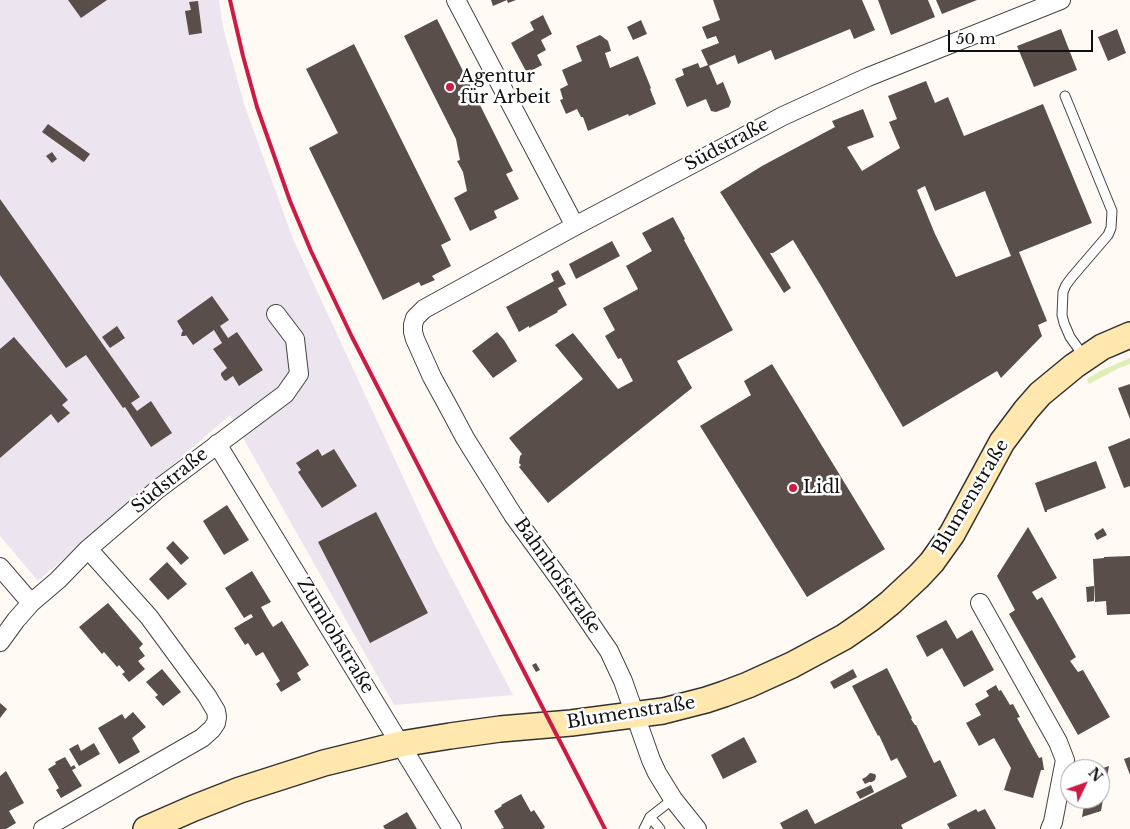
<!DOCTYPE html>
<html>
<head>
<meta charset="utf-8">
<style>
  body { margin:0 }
  #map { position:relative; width:1130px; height:829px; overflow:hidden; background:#fffaf3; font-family:"Libre Baskerville",serif }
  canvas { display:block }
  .north { position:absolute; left:1060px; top:759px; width:50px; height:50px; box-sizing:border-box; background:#fff; border:1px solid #9f9f9f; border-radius:50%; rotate:48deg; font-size:14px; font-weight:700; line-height:20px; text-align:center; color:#101010 }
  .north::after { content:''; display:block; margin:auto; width:18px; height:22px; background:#cd1b45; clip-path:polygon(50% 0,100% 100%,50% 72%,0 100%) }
  .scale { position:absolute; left:948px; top:30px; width:145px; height:22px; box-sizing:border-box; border:2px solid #101010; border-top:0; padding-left:6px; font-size:15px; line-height:18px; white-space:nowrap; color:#101010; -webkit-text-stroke:4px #fff; paint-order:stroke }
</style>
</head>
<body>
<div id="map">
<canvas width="1130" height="829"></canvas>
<div class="north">N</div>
<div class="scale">50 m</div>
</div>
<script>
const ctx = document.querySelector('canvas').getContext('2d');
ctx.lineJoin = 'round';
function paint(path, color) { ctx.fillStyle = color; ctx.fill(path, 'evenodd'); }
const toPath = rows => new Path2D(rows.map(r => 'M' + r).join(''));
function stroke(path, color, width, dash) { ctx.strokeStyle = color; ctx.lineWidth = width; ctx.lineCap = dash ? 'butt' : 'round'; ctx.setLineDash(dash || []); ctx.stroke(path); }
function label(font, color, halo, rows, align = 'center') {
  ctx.font = font + ' "Libre Baskerville",serif'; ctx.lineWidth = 5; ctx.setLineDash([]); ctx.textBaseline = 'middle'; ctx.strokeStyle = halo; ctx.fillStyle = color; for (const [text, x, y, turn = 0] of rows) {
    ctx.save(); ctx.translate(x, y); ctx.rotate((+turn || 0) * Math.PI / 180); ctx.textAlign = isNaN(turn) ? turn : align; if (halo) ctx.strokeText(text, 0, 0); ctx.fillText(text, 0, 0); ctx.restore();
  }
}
const industrial = toPath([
  [0,0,219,0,223,27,244,104,293,239,435,546,513,695,394,705,230,415,38,581,0,536]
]);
const green = toPath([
  [1130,358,1130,364,1119,368,1089,384,1087,379,1100,371]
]);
const building = toPath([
  [68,0,107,0,81,18],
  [491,0,516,0,508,3,507,0,493,6],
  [713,0,862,0,875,30,854,39,850,29,775,60,771,50,738,64,735,55,709,66,717,85,723,82,731,102,729,107,716,112,711,111,706,99,687,107,675,79,684,75,682,69,698,63,700,68,708,65,701,50,719,43,716,36,707,39,702,27,720,20],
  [878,0,928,0,935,17,891,35],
  [936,0,977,0,942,14],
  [198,1,202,33,189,35,185,11,191,10,189,2],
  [543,15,552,34,541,40,546,50,537,55,542,65,527,73,511,43,534,30,530,22],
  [437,19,513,171,506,174,519,199,494,211,497,218,470,231,454,198,467,191,463,172,457,161,460,160,456,139,404,36],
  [641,20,647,34,633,40,627,27],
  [1061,29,1077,70,1034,87,1017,46],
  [1117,29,1126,53,1108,61,1098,37],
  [600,35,608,41,611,51,605,53,610,68,638,56,651,88,650,89,656,104,629,116,628,114,588,131,583,117,581,117,577,109,566,114,560,100,563,99,560,89,568,85,562,70,582,61,576,46],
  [354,44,451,240,441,245,451,266,432,276,435,280,421,286,419,282,383,300,309,148,338,133,306,69],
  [926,81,935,103,948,97,964,136,1043,104,1092,223,1019,252,1047,321,1038,325,1042,336,1001,378,997,371,903,427,821,286,793,240,773,253,770,253,791,288,784,293,720,192,762,166,835,127,832,121,863,109,874,137,847,147,862,171,900,148,889,122,897,119,888,96],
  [925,186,935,211,985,191,1011,256,956,277,935,234,917,190],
  [48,124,90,154,84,162,42,132],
  [52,152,57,159,52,163,46,156],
  [0,199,140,397,131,403,137,411,151,401,172,433,151,447,125,407,123,408,86,355,66,368,0,275],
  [673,217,685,239,684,240,733,330,677,361,692,388,548,503,519,467,521,465,519,463,520,456,522,454,509,438,583,379,555,345,573,333,618,389,633,381,621,358,618,359,605,336,615,330,603,308,638,289,626,266,652,251,642,233],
  [612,241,620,256,576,279,569,264],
  [558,270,566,284,558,288,567,305,557,311,558,312,529,328,529,326,519,332,506,307,554,281,551,274],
  [212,296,229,320,220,326,228,338,237,332,263,370,239,386,233,376,226,381,224,380,221,375,221,373,227,368,213,349,222,343,214,330,193,345,186,335,185,336,181,336,182,332,183,331,177,321],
  [117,326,125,338,110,348,102,337],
  [497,332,504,340,517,361,493,378,472,351],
  [14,337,68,400,62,405,70,413,58,423,51,414,0,458,0,349],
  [772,364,885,549,807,597,700,426,751,395,744,381],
  [1130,384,1130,419,1118,388],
  [1130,438,1130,486,1124,488,1108,447],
  [318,449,322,456,334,449,357,486,322,508,298,472,301,470,296,463],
  [1096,461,1106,488,1047,510,1047,512,1045,512,1035,483],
  [227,505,249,540,224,555,203,521],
  [376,512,428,613,370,643,318,542],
  [1028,527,1057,578,1032,592,1037,600,1042,597,1076,657,1070,661,1078,672,1083,670,1110,717,1078,735,1009,614,1015,610,997,576],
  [1103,528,1107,535,1097,540,1094,534],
  [173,541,189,558,181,565,166,548],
  [1130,556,1130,614,1107,615,1106,601,1095,602,1093,559,1104,558,1104,557],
  [167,562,187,584,168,600,149,579],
  [252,571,271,602,261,607,268,619,273,627,282,621,309,665,297,673,301,680,281,692,276,684,280,681,263,652,256,656,248,643,245,645,234,628,253,617,251,614,244,618,225,588],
  [1094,586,1094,601,1087,602,1086,587],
  [108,603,143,644,139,648,145,656,138,661,145,669,129,682,122,674,125,672,119,665,117,667,104,652,102,654,79,627],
  [946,620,957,639,972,630,994,670,964,687,942,648,927,657,916,636],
  [536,663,540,670,536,672,532,665],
  [887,668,912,718,911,719,915,725,916,725,934,763,940,760,957,796,901,825,903,829,783,829,780,823,807,809,815,824,907,777,897,758,891,761,879,735,878,736,852,686],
  [162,669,181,692,163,706,155,697,158,695,146,682],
  [853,669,857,677,834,689,830,682],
  [996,685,999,691,1001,690,1010,705,1013,704,1020,717,1017,718,1039,758,1042,757,1044,770,1041,770,1033,798,1004,790,1011,768,994,738,979,746,966,723,981,715,975,704,989,696,986,691],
  [0,703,7,709,0,718],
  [133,712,146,727,132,738,140,752,119,764,98,728,122,714,125,719],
  [744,737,757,762,723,779,711,755],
  [94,743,100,754,79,766,69,749,78,744,81,751],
  [65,757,71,767,74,765,76,768,72,770,82,786,61,798,56,790,59,788,48,769,56,764,55,762],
  [1130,757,1130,775,1124,759],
  [1109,766,1101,811,1082,817,1085,799,1100,799,1100,769],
  [6,771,24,803,9,811,16,823,6,829,0,829,0,776],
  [870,773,875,774,876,776,875,780,872,782,869,782,865,784,862,779,866,777],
  [871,785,874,792,860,799,856,792],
  [521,794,531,812,534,810,545,827,543,829,501,829,504,828,494,811,502,806,501,805],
  [976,809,978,812,985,809,996,829,950,829,947,824],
  [407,812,417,829,385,829,383,826]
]);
const lane = toPath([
  [1065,96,1112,211,1111,228,1108,235,1072,277,1066,285,1063,292,1062,315,1064,323,1070,337,1085,358],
  [650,817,660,829],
  [644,829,650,817,673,799]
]);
const street = toPath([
  [456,0,575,226],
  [217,444,452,829],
  [0,567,31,603],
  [980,603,1058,742,1065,760,1053,822,1050,829],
  [0,642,16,620,31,603,58,580,88,549,158,489,285,394,299,374,295,339,276,314],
  [43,829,202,738,212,729,216,723,217,717,216,711,207,696,149,617,88,549],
  [697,829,673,799,657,773,651,760,623,681,609,651,566,588,513,515,465,438,449,408,432,377,415,339,413,332,413,325,415,318,424,309,575,226,783,116,868,77,1061,0]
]);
const secondary = toPath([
  [146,829,194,808,240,790,324,763,401,744,450,736,500,729,571,723,663,711,706,700,724,694,748,685,792,665,844,637,870,619,890,603,919,576,932,562,952,534,1002,442,1026,410,1040,394,1074,366,1102,347,1130,335]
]);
const rail = toPath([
  [230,0,243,56,257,107,290,201,311,251,352,337,605,829]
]);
const markers = [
  [450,87,5,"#cd1b45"],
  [793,488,5,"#cd1b45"]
];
const poiNames = [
  ["Agentur",460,77],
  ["für Arbeit",460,98],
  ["Lidl",803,488]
];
const streetNames = [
  ["Südstraße",727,145,-28],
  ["Südstraße",170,481,-39],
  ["Blumenstraße",971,497,-59],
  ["Bahnhofstraße",557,576,55],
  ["Zumlohstraße",335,636,59],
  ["Blumenstraße",631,713,-9]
];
paint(industrial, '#ece4ef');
paint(green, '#deeeb8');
paint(building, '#5a4e4b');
stroke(lane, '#434343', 11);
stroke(street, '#434343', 20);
stroke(secondary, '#323232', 28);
stroke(lane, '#fff', 9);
stroke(street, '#fff', 18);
stroke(secondary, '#ffe7ae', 25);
stroke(rail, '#cd1b45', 4);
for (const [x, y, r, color] of markers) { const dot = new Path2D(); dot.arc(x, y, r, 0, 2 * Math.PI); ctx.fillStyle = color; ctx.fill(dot); stroke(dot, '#fff', 2); }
label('18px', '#101010', '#fff', poiNames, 'left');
label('18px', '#101010', '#fff', streetNames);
</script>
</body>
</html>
